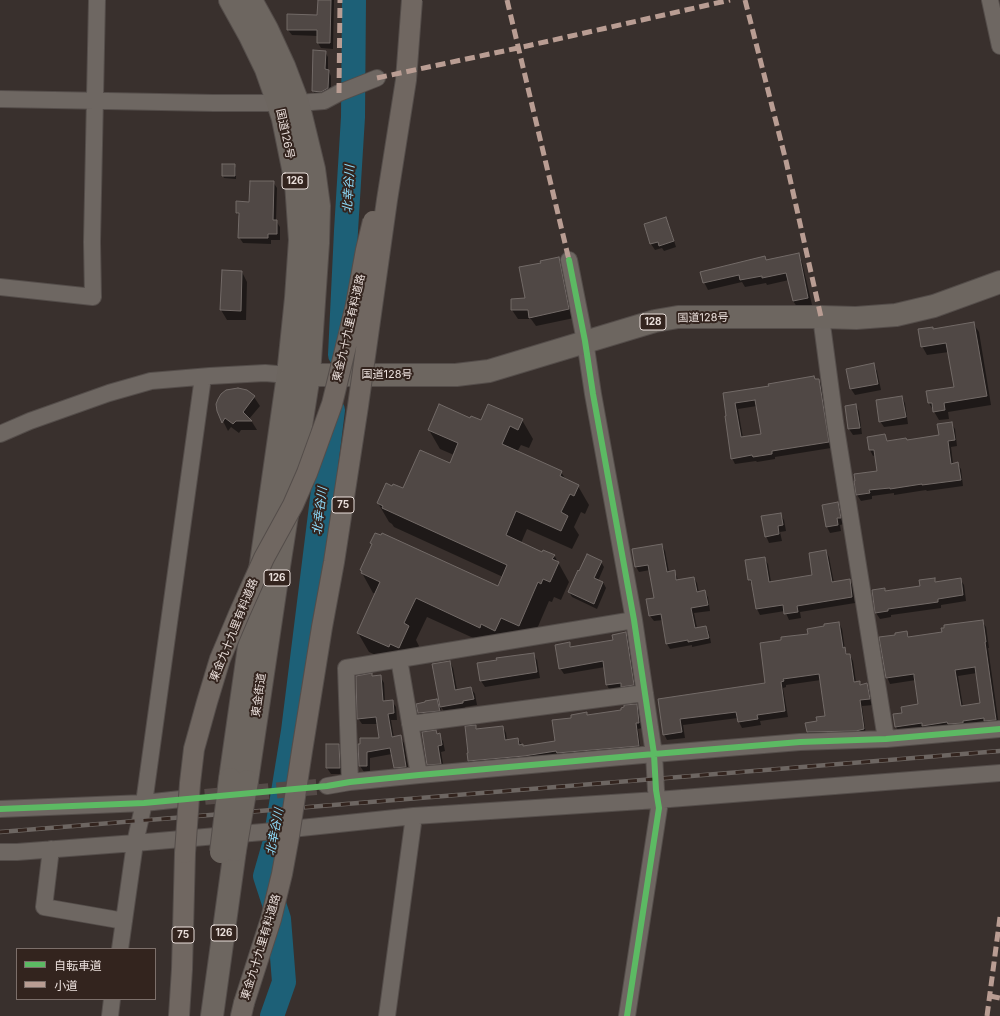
<!DOCTYPE html>
<html>
<head>
<meta charset="utf-8">
<style>
  body { margin:0 }
  #map { position:relative; width:1000px; height:1016px; overflow:hidden; background:#39302d; font-family:Inter,"Noto Sans JP",sans-serif }
  canvas { display:block }
  .legend { position:absolute; left:16px; top:948px; width:140px; height:52px; box-sizing:border-box; background:#33241e; border:1px solid #7c6f6a; margin:0; padding:5px 7px; list-style:none; font-size:12px; color:#eadfdb }
  .legend li { display:flex; align-items:center; gap:8px; height:20px }
  .legend b { width:20px; border:1px solid #7c6f6a }
</style>
</head>
<body>
<div id="map">
<canvas width="1000" height="1016"></canvas>
<ul class="legend">
<li><b style="height:5px;background:#5cba63"></b>自転車道</li>
<li><b style="height:5px;background:#b99d93"></b>小道</li>
</ul>
</div>
<script>
const ctx = document.querySelector('canvas').getContext('2d');
ctx.lineJoin = 'round';
function paint(path, color) { ctx.fillStyle = color; ctx.fill(path, 'evenodd'); }
const toPath = rows => new Path2D(rows.map(r => 'M' + r).join(''));
function stroke(path, color, width, dash) { ctx.strokeStyle = color; ctx.lineWidth = width; ctx.lineCap = dash ? 'butt' : 'round'; ctx.setLineDash(dash || []); ctx.stroke(path); }
function label(font, color, halo, rows, align = 'center') {
  ctx.font = font + ' Inter,"Noto Sans JP",sans-serif'; ctx.lineWidth = 4; ctx.setLineDash([]); ctx.textBaseline = 'middle'; ctx.strokeStyle = halo; ctx.fillStyle = color; for (const [text, x, y, turn = 0] of rows) {
    ctx.save(); ctx.translate(x, y); ctx.rotate((+turn || 0) * Math.PI / 180); ctx.textAlign = isNaN(turn) ? turn : align; if (halo) ctx.strokeText(text, 0, 0); ctx.fillText(text, 0, 0); ctx.restore();
  }
}
const shadow = toPath([
  [319,0,334,0,333,49,321,48,318,43,318,36,292,35,288,30,318,16],
  [314,51,325,52,328,57,328,70,331,76,331,93,316,96,313,91],
  [234,165,236,168,236,179,224,178,223,176],
  [273,182,277,188,276,221,280,227,280,240,271,240,271,244,243,243,239,237,240,218,237,213],
  [665,218,669,225,676,247,664,251,662,248,655,250,651,244,645,225],
  [798,255,802,262,812,305,798,308,793,301,789,280,767,285,766,283,745,287,742,282,708,290,704,282,765,258,767,261],
  [559,258,564,267,574,318,536,326,531,319,518,319,512,310,527,299,542,263],
  [242,272,247,282,246,320,227,320,221,310],
  [973,323,979,332,991,405,948,412,949,419,939,420,929,403,955,388,949,352,927,355,922,346,932,328,934,330],
  [874,365,877,371,881,390,855,395,851,389,848,370],
  [819,380,822,386,831,448,775,457,775,459,757,462,756,461,735,464,732,458,727,416,724,394],
  [757,406,762,435,743,438,738,409],
  [254,397,260,406,249,419,252,422,257,430,241,430,239,433,231,427,228,431,218,411],
  [902,397,905,403,908,424,884,427,880,421],
  [855,405,859,411,862,434,853,435,849,429,846,406],
  [470,420,481,421,522,420,533,439,529,448,521,445,517,452,561,472,566,480,578,486,589,505,585,514,581,512,574,527,579,535,572,549,527,529,521,543,543,553,554,555,569,582,561,600,554,597,552,602,549,601,530,645,512,637,506,650,492,643,491,646,427,617,416,640,419,646,410,666,401,662,400,666,369,652,358,633,376,594,373,593,362,573,372,546,371,543,498,587,503,577,394,527,392,524,389,522,378,503,450,464,454,455,440,449,429,430],
  [951,423,955,429,957,446,951,447,953,464,957,464,961,469,963,486,927,491,926,490,894,495,894,493,872,496,872,499,861,501,857,495,855,482,878,472,876,455,873,456,870,450,885,435,888,442,907,441,940,436],
  [837,503,841,509,844,524,840,525,841,531,830,533,827,527],
  [780,514,784,520,786,531,780,532,782,541,769,543,766,536],
  [662,545,665,551,669,572,674,571,677,577,678,581,694,578,697,583,699,593,705,592,708,597,710,611,694,613,697,628,706,627,709,632,711,643,692,647,692,645,670,649,667,644,663,620,654,621,650,616,647,600,655,599,650,570,639,572,636,567,633,550],
  [826,551,829,557,834,583,850,580,853,587,855,603,800,612,801,618,789,620,785,611,760,615,757,609,753,586,749,580,764,558,768,564,771,582,813,575],
  [601,562,604,567,598,581,603,582,606,588,597,609,572,597,569,592],
  [934,579,936,582,960,579,964,585,966,601,941,605,941,608,891,615,891,617,880,619,876,613,884,589,886,592,921,587],
  [982,621,986,627,989,648,988,648,999,726,900,733,896,727,894,715,903,714,919,705,916,680,890,684,887,677,897,635,907,632,910,638,943,633],
  [977,673,981,704,963,707,958,676],
  [839,623,842,629,845,650,848,655,850,655,853,661,856,682,859,682,861,685,867,685,870,691,873,705,862,706,866,735,811,738,808,732,818,722,826,716,821,680,786,685,786,687,783,688,788,717,760,721,761,725,742,728,739,722,738,718,683,725,685,738,667,740,664,734,659,700,766,684,809,635],
  [626,633,629,639,637,691,610,691,607,685,605,667,564,674,560,668,569,643,572,648,614,641],
  [533,654,537,660,540,678,485,687,481,681,478,664],
  [450,662,453,668,457,690,471,688,475,694,477,705,465,707,466,709,445,713,441,707,442,717,423,719,419,713,418,704,437,700,441,706],
  [371,674,373,677,380,676,384,683,385,702,392,701,396,707,397,720,391,720,394,738,400,737,404,743,409,773,398,774,394,768,392,754,370,758,370,772,364,772,360,766,359,745,380,739,378,724,362,724,358,718],
  [636,705,639,710,642,728,638,729,641,751,472,766,469,761,475,726,478,730,503,727,506,733,507,741,518,739,523,747,556,742,572,718,586,713,587,716,622,711],
  [436,731,438,735,439,735,443,741,445,751,441,752,444,770,431,771,428,764],
  [339,745,342,751,343,774,331,774,327,768]
]);
const river = toPath([
  [340,355,346,231,353,117,354,0],
  [272,1016,284,982,279,919,265,876,275,841,293,731,333,410]
]);
const building = toPath([
  [318,0,331,0,330,43,317,43,317,30,287,30,287,14,317,15,318,0],
  [313,50,326,51,325,69,329,70,328,88,321,92,312,91,313,50],
  [222,164,235,164,235,176,222,176,222,164],
  [250,181,274,181,273,220,277,220,277,234,268,234,268,238,238,238,239,213,236,213,236,201,249,202,250,181],
  [666,217,674,241,659,246,658,242,650,244,644,224,666,217],
  [799,253,808,298,793,301,786,273,762,278,762,276,740,280,739,275,703,283,700,272,765,256,766,260,799,253],
  [559,257,569,309,529,318,528,310,511,310,511,299,525,298,519,267,541,263,540,261,559,257],
  [222,270,242,271,241,311,220,310,222,270],
  [974,322,987,396,944,403,945,410,933,412,932,403,928,403,926,391,954,387,946,343,921,347,918,329,933,327,933,329,974,322],
  [874,363,878,384,850,389,846,369,874,363],
  [814,376,815,379,819,379,829,442,772,451,772,454,753,457,752,455,731,459,725,416,726,416,723,393,769,386,768,384,814,376],
  [755,400,761,434,741,437,735,403,755,400],
  [238,388,247,390,255,396,243,412,252,421,236,421,233,424,225,418,222,423,217,411,216,404,218,399,221,394,226,390,238,388],
  [902,396,906,417,879,422,876,400,902,396],
  [439,404,470,418,471,416,481,420,488,404,523,419,518,430,510,426,502,444,562,471,560,476,579,485,574,496,570,494,561,512,568,516,561,531,516,511,506,535,542,552,543,550,555,555,552,559,559,562,550,582,543,579,541,584,538,582,519,626,501,618,495,631,481,624,480,628,416,598,404,623,409,626,399,648,390,644,389,647,357,633,380,582,361,573,362,571,360,570,372,544,370,543,375,533,381,535,382,533,498,586,507,565,382,508,383,506,377,503,386,483,392,486,393,484,403,488,420,450,450,463,458,443,428,430,439,404],
  [856,404,860,428,848,429,845,406,856,404],
  [952,422,955,440,948,441,951,464,958,462,961,480,922,485,922,484,890,489,890,488,869,490,870,493,856,495,854,481,855,481,854,474,877,471,874,450,869,450,867,437,885,434,887,441,906,438,907,440,939,435,937,424,952,422],
  [838,502,841,518,837,518,838,525,826,527,822,505,838,502],
  [781,513,783,525,778,526,779,534,765,537,761,516,781,513],
  [662,544,667,572,675,570,676,580,694,577,697,592,705,590,708,605,691,608,695,628,706,626,709,638,688,642,688,640,666,644,661,614,649,616,646,599,654,598,648,565,635,567,632,549,662,544],
  [826,550,832,582,850,579,852,597,797,606,798,612,784,614,783,605,756,609,751,580,748,580,745,560,765,557,769,582,812,575,809,553,826,550],
  [587,554,602,561,594,578,603,582,594,604,568,592,578,570,579,571,587,554],
  [935,578,935,582,961,578,963,595,938,599,938,602,888,609,888,611,875,613,872,590,885,588,885,591,920,586,919,580,935,578],
  [983,620,986,642,985,642,996,720,984,721,984,718,963,721,963,723,948,724,947,722,922,726,922,723,895,727,893,714,902,713,901,707,918,704,914,676,914,674,886,678,879,637,895,635,895,633,907,631,908,637,942,632,941,628,944,628,944,625,983,620],
  [975,667,980,703,961,706,955,670,975,667],
  [839,622,843,648,845,647,846,654,850,654,854,682,860,681,860,685,867,683,870,699,860,700,864,729,856,731,807,732,805,723,817,721,816,717,825,716,819,674,783,679,784,681,781,682,785,711,757,715,758,719,738,722,736,712,680,719,682,732,663,735,658,699,765,683,760,643,781,640,781,637,808,634,807,629,824,626,824,624,839,622],
  [626,632,634,685,621,687,621,683,606,685,603,661,559,669,555,645,570,642,570,647,613,640,612,635,626,632],
  [534,653,537,672,480,681,477,663,497,660,496,658,534,653],
  [450,661,455,690,471,687,474,699,463,701,463,703,440,707,432,664,450,661],
  [372,673,372,676,381,675,383,701,393,700,394,713,388,714,392,737,401,735,406,767,394,768,390,748,367,752,367,766,359,766,358,744,360,744,360,738,379,738,376,717,357,719,356,676,372,673],
  [437,699,440,711,418,713,416,704,425,702,425,701,437,699],
  [637,704,639,723,636,723,639,746,557,753,556,751,524,756,468,761,467,753,468,753,465,726,476,725,476,729,503,726,505,740,518,738,519,745,523,744,523,746,555,741,552,720,571,718,571,715,587,712,587,715,621,710,621,708,624,707,624,705,637,704],
  [436,730,437,734,440,733,442,745,438,746,441,764,427,765,422,732,436,730],
  [326,744,339,744,340,768,326,768,326,744]
]);
const minorTunnel = toPath([
  [181,799,327,786]
]);
const minor = toPath([
  [990,0,1000,46],
  [0,99,214,103,278,103],
  [298,103,324,101,339,93,377,78],
  [569,260,585,341,593,394,634,620,654,754,656,790,659,808,627,1016],
  [0,287,93,297,92,242,97,0],
  [821,317,835,422,886,739],
  [0,434,30,421,109,393,151,381,210,376,265,373,288,375],
  [399,659,419,775],
  [410,724,645,693],
  [350,782,346,668,634,620],
  [327,786,350,782,419,775,654,754,800,742,886,739,1000,729],
  [0,809,144,803,181,799],
  [51,849,44,907,124,921],
  [0,852,17,852,135,843,263,832,414,816,657,800,1000,773],
  [120,949,135,843,144,803,203,377],
  [110,1016,112,999],
  [387,1016,414,816]
]);
const major = toPath([
  [179,1016,182,969,185,853],
  [241,1016,244,1003]
]);
const highway = toPath([
  [293,375,456,375,489,371,655,321,678,317,821,317,856,318,896,315,934,306,1000,282],
  [230,779,288,375,296,298,300,240,296,183,283,119,278,103,266,69,250,36,230,0],
  [247,781,277,579,309,375,318,243,319,206,314,169,298,103,284,66,267,29,251,0],
  [212,1016,235,850]
]);
const rail = toPath([
  [0,832,1000,751]
]);
const majorBridge = toPath([
  [185,853,190,783,194,749,207,702,220,659,239,614,264,558,293,505,307,473,332,404,356,305,366,250,373,221],
  [244,1003,271,919,282,874,289,836,302,751,322,627,334,562,358,406,387,200,406,80,412,0]
]);
const highwayBridge = toPath([
  [235,850,247,781],
  [221,852,230,779]
]);
const quiet = toPath([
  [507,0,569,260],
  [745,0,786,161,821,317],
  [377,78,518,48,730,0],
  [339,93,340,0],
  [990,996,1000,998],
  [987,1016,1000,917]
]);
const cycleway = toPath([
  [569,260,585,341,593,394,634,620,654,754,656,790,659,808,627,1016],
  [0,809,144,803,327,786,350,782,419,775,654,754,800,742,886,739,1000,729]
]);
const shields = [
  [295,181,26],
  [653,322,26],
  [343,505,22],
  [277,578,26],
  [224,933,26],
  [183,935,22]
];
const shieldNames = [
  ["126",295,181],
  ["128",653,322],
  ["75",343,505],
  ["126",277,578],
  ["126",224,933],
  ["75",183,935]
];
const streetNames = [
  ["国道126号",285,134,78],
  ["国道128号",703,318,-1],
  ["東金九十九里有料道路",349,328,-77],
  ["国道128号",387,375],
  ["東金九十九里有料道路",234,630,-68],
  ["東金街道",259,695,-82],
  ["東金九十九里有料道路",261,947,-73]
];
const waterNames = [
  ["北幸谷川",349,189,-87],
  ["北幸谷川",320,511,-83],
  ["北幸谷川",275,832,-79]
];
paint(shadow, '#0007');
stroke(river, '#1d6077', 24);
paint(building, '#504845');
stroke(building, '#726a67', 1);
stroke(minorTunnel, '#544a47', 16, [16, 8]);
stroke(minor, '#544d4a', 18);
stroke(major, '#544d4a', 22);
stroke(highway, '#544d4a', 24);
stroke(minor, '#6e6762', 16);
stroke(major, '#706761', 20);
stroke(highway, '#6d6660', 22);
stroke(rail, '#6d6662', 4.5);
stroke(rail, '#33241e', 3, [9]);
stroke(majorBridge, '#544d4a', 22, []);
stroke(highwayBridge, '#544d4a', 24, []);
stroke(majorBridge, '#706761', 20);
stroke(highwayBridge, '#6d6660', 22);
stroke(quiet, '#b99d93', 5, [10, 5]);
stroke(cycleway, '#5cba63', 6);
for (const [x, y, w] of shields) { const box = new Path2D(); box.roundRect(x - w / 2, y - 8, w, 16, 3); ctx.fillStyle = '#33241e'; ctx.fill(box); stroke(box, '#eadfdb', 1); }
label('bold 10px', '#eadfdb', null, shieldNames);
label('11px', '#eadfdb', '#33241e', streetNames);
label('italic 12px', '#8edcfb', '#33241e', waterNames);
</script>
</body>
</html>
